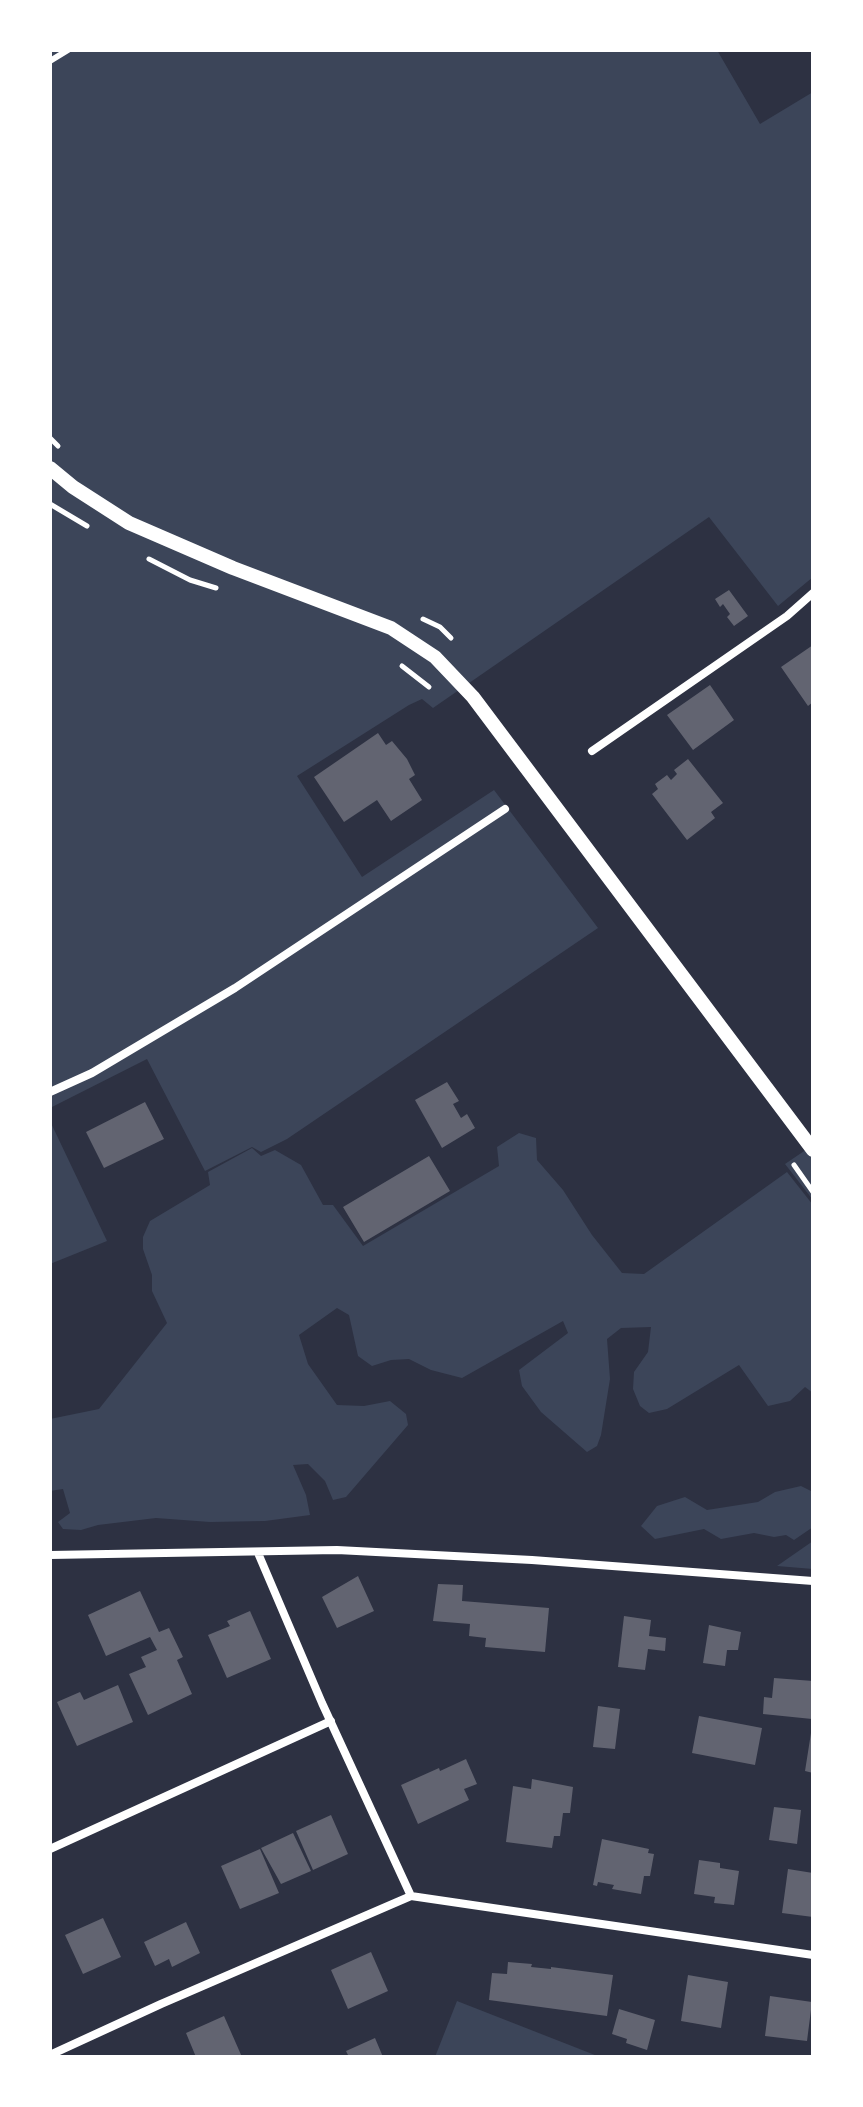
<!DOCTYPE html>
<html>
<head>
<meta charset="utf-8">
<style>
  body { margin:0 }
  #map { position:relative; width:863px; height:2107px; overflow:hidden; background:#2d3142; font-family:Figtree,sans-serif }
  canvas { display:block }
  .frame { position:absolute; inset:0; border:52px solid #fff; pointer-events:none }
</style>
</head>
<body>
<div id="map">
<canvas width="863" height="2107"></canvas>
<div class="frame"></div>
</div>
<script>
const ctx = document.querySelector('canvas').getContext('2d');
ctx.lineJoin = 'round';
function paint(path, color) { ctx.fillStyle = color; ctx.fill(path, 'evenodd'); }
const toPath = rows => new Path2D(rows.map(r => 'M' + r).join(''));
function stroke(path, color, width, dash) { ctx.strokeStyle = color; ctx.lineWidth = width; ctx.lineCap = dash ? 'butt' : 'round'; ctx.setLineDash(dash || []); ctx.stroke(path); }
const green = toPath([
  [50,50,717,50,760,124,813,92,813,577,778,606,709,517,433,708,422,699,409,705,297,776,362,877,494,790,598,928,287,1139,261,1152,252,1147,205,1171,147,1059,50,1108],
  [50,1121,107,1241,50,1264],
  [519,1133,536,1138,537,1160,563,1190,592,1235,622,1273,644,1274,787,1172,813,1205,813,1393,805,1387,790,1401,768,1406,739,1365,667,1409,649,1413,640,1406,633,1389,634,1372,648,1352,651,1327,621,1328,607,1339,610,1379,601,1435,597,1446,587,1452,541,1412,522,1386,519,1370,568,1333,563,1321,462,1378,431,1370,409,1359,391,1360,372,1366,358,1356,349,1315,337,1308,299,1335,308,1364,337,1405,364,1406,390,1401,406,1414,408,1425,346,1497,333,1500,325,1481,308,1464,293,1465,306,1495,310,1515,265,1521,210,1522,156,1518,98,1525,81,1530,63,1529,58,1522,70,1513,63,1489,50,1491,50,1419,99,1409,167,1323,152,1291,152,1275,143,1249,143,1237,150,1221,210,1185,208,1172,252,1148,261,1156,275,1150,301,1165,323,1205,333,1205,363,1246,499,1166,497,1147],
  [813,1145,813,1200,785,1164],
  [801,1486,813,1492,813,1527,794,1540,786,1535,774,1537,754,1533,721,1539,704,1529,655,1539,641,1526,657,1506,685,1497,707,1510,758,1502,775,1492],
  [813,1541,813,1569,777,1566],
  [457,2001,600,2057,435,2057]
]);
const building = toPath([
  [729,590,748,616,734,626,727,617,730,614,723,604,720,607,715,599],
  [813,645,813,702,808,706,781,667],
  [710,685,734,720,693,750,667,715],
  [378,733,386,745,392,741,407,759,415,775,409,779,422,800,391,821,377,800,344,822,314,777],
  [688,759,723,803,711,812,715,818,687,840,652,794,658,789,655,784,667,775,671,780,677,774,674,770],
  [447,1082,459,1101,453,1104,461,1118,467,1114,475,1128,442,1148,415,1100],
  [145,1102,164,1139,104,1168,86,1132],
  [429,1156,450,1191,364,1242,343,1207],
  [358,1576,374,1611,337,1628,322,1597],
  [438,1584,463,1585,462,1601,549,1608,545,1652,485,1647,486,1638,469,1636,470,1624,433,1621],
  [140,1591,159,1632,169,1628,183,1657,177,1660,192,1694,148,1715,129,1674,146,1667,141,1657,157,1650,150,1637,106,1656,88,1615],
  [250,1611,271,1659,227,1678,208,1635,230,1626,227,1621],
  [624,1616,651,1620,649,1636,666,1638,665,1651,648,1649,645,1670,618,1667],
  [709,1625,741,1632,738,1650,727,1650,725,1666,703,1663],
  [774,1678,813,1681,812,1719,763,1714,764,1697,772,1698],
  [118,1685,133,1722,77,1746,57,1702,80,1692,84,1700],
  [598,1706,620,1709,615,1749,593,1747],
  [699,1716,762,1728,755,1765,692,1753],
  [811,1733,813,1733,813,1773,805,1771],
  [466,1759,477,1784,464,1789,469,1800,418,1824,401,1785,439,1768,440,1771],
  [532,1779,573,1787,570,1813,563,1813,560,1836,554,1836,552,1848,506,1842,513,1786,531,1789],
  [774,1807,801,1810,797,1844,769,1840],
  [331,1815,348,1854,313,1870,296,1831],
  [293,1833,311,1871,281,1884,261,1848],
  [602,1839,649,1849,648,1853,654,1854,650,1876,644,1876,641,1894,612,1889,614,1885,598,1882,597,1886,593,1885],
  [260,1849,279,1893,240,1909,221,1866],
  [699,1860,720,1863,720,1868,739,1871,734,1905,714,1903,715,1897,694,1894],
  [788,1869,813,1873,813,1917,782,1913],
  [103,1918,121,1957,83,1974,65,1935],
  [186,1922,200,1953,172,1967,169,1959,155,1966,144,1942],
  [371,1952,388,1991,348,2009,331,1970],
  [508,1962,532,1964,531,1967,551,1969,551,1967,613,1975,607,2016,489,2000,492,1973,507,1974],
  [688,1975,728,1982,721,2028,681,2021],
  [770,1996,812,2002,807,2041,765,2036],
  [619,2009,655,2020,647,2050,626,2043,627,2039,612,2034],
  [224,2016,242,2057,196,2057,186,2033],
  [375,2038,383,2057,349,2057,346,2051]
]);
const path = toPath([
  [50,438,58,446],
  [50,504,87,526],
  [149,559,190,580,216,588],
  [423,619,440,627,451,638],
  [402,666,429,687],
  [794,1165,813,1192]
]);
const service = toPath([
  [50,61,68,50]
]);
const minor = toPath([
  [592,751,787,616,813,593],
  [50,1092,92,1073,235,988,505,809],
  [258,1553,322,1703,411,1896],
  [50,1555,337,1550,532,1560,813,1581],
  [50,1849,331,1721],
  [50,2055,161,2004,411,1896,813,1955]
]);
const tertiary = toPath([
  [50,468,73,487,129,523,233,568,391,628,435,657,473,697,813,1150]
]);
paint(green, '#3c4559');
paint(building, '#626471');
stroke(path, '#fff', 5);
stroke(service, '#fff', 6);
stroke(minor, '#fff', 8);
stroke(tertiary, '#fff', 14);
</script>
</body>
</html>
